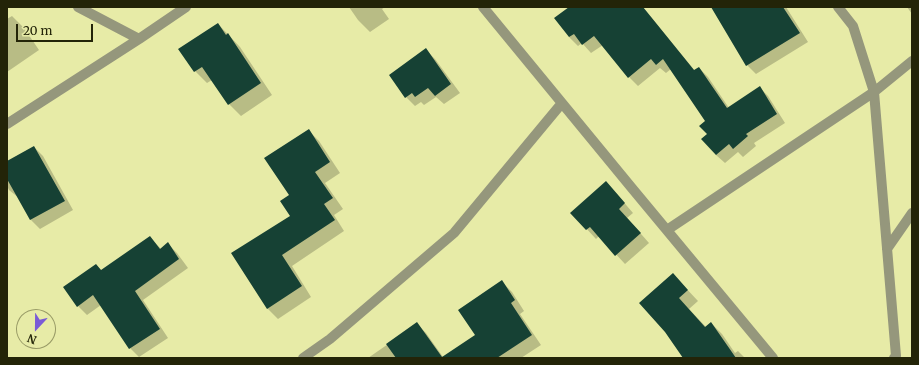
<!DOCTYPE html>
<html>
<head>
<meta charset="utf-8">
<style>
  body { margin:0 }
  #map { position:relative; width:919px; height:365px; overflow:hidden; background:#e7eba7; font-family:Merriweather,serif }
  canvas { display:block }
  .frame { position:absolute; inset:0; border:8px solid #232408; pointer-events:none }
  .north { position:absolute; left:16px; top:309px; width:40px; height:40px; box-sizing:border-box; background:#e7eba7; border:1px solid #999b67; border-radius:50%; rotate:202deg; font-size:11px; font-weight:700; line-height:16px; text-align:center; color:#232408 }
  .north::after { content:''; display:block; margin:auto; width:14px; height:18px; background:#7a5bd6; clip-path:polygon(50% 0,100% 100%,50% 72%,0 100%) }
  .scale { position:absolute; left:16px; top:24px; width:77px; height:18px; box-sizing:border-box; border:2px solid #232408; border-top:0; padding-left:5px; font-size:12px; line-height:14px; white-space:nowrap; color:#232408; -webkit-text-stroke:3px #e7eba7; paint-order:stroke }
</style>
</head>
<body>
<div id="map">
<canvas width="919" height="365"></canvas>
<div class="frame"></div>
<div class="north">N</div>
<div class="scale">20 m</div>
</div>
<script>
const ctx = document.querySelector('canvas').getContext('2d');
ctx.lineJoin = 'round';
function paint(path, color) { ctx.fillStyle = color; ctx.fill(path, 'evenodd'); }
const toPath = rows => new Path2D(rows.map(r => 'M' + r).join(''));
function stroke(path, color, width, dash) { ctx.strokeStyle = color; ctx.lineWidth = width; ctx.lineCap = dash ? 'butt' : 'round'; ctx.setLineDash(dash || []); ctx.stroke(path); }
const shadow = toPath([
  [349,7,385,7,382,9,389,19,370,32,358,20],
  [571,7,627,7,651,17,695,71,699,68,708,77,729,108,760,88,768,96,785,123,754,143,756,146,743,157,738,152,725,163,716,155,708,134,707,121,671,69,666,73,660,68,638,86,629,77,603,45,591,53,582,43,578,46,569,37],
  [712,7,786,7,808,42,756,74,747,65],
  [907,7,912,7,912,14],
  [12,16,24,28,39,50,7,72,7,19],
  [218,24,240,47,272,95,241,116,229,104,212,80,207,83,195,71,180,50],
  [426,50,435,59,460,93,444,104,436,97,424,105,421,102,415,106,406,97],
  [308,130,319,141,340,173,325,183,343,209,334,215,344,231,292,266,311,297,278,319,267,308,292,216,290,196],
  [34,147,43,156,73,210,40,229,31,220,19,198,9,190,7,186,7,162],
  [615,192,633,213,627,218,649,243,625,264,599,236,596,239,572,213],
  [150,237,161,249,168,244,177,253,188,268,143,300,168,338,139,357,130,348,101,305,87,315,78,306,96,265,102,271],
  [502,282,512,292,524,311,520,314,541,345,521,358,368,358,417,324,426,333,443,357,476,335],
  [683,285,698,301,689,309,706,327,711,323,722,334,735,353,738,351,745,358,684,358,666,331]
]);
const building = toPath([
  [569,7,643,7,694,70,699,67,727,108,760,86,777,114,746,134,748,136,733,149,729,144,716,155,701,139,707,134,699,126,705,121,663,59,656,65,651,59,628,78,594,36,582,45,574,34,569,37,554,18],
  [711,7,783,7,800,33,746,66],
  [218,23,226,35,228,33,261,83,228,105,202,67,194,72,178,49],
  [426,48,451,84,435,96,428,88,415,97,412,93,405,98,389,75],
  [309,129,330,162,315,172,333,198,324,204,335,220,282,255,302,286,267,309,231,253,290,216,280,201,289,195,264,158],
  [34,146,65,201,30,220,7,179,7,161],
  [606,181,625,203,619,209,641,233,615,256,590,227,586,230,570,213],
  [150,236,160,249,168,242,179,259,135,291,160,329,129,349,93,295,77,307,63,287,96,264,101,270],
  [673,273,688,290,679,298,705,327,711,322,736,358,683,358,665,332,639,303],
  [502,280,515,300,511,303,532,335,497,358,396,358,386,344,417,322,442,357,475,335,458,310]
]);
const minor = toPath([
  [78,7,139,39],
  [483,7,631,187,773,358],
  [838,7,853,26,874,92,896,356,894,358],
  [7,124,139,39,186,7],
  [667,230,874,92,912,61],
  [887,249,912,213],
  [303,358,330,339,454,233,562,103]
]);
paint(shadow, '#0003');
paint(building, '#164134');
stroke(minor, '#95977c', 10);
</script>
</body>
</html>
